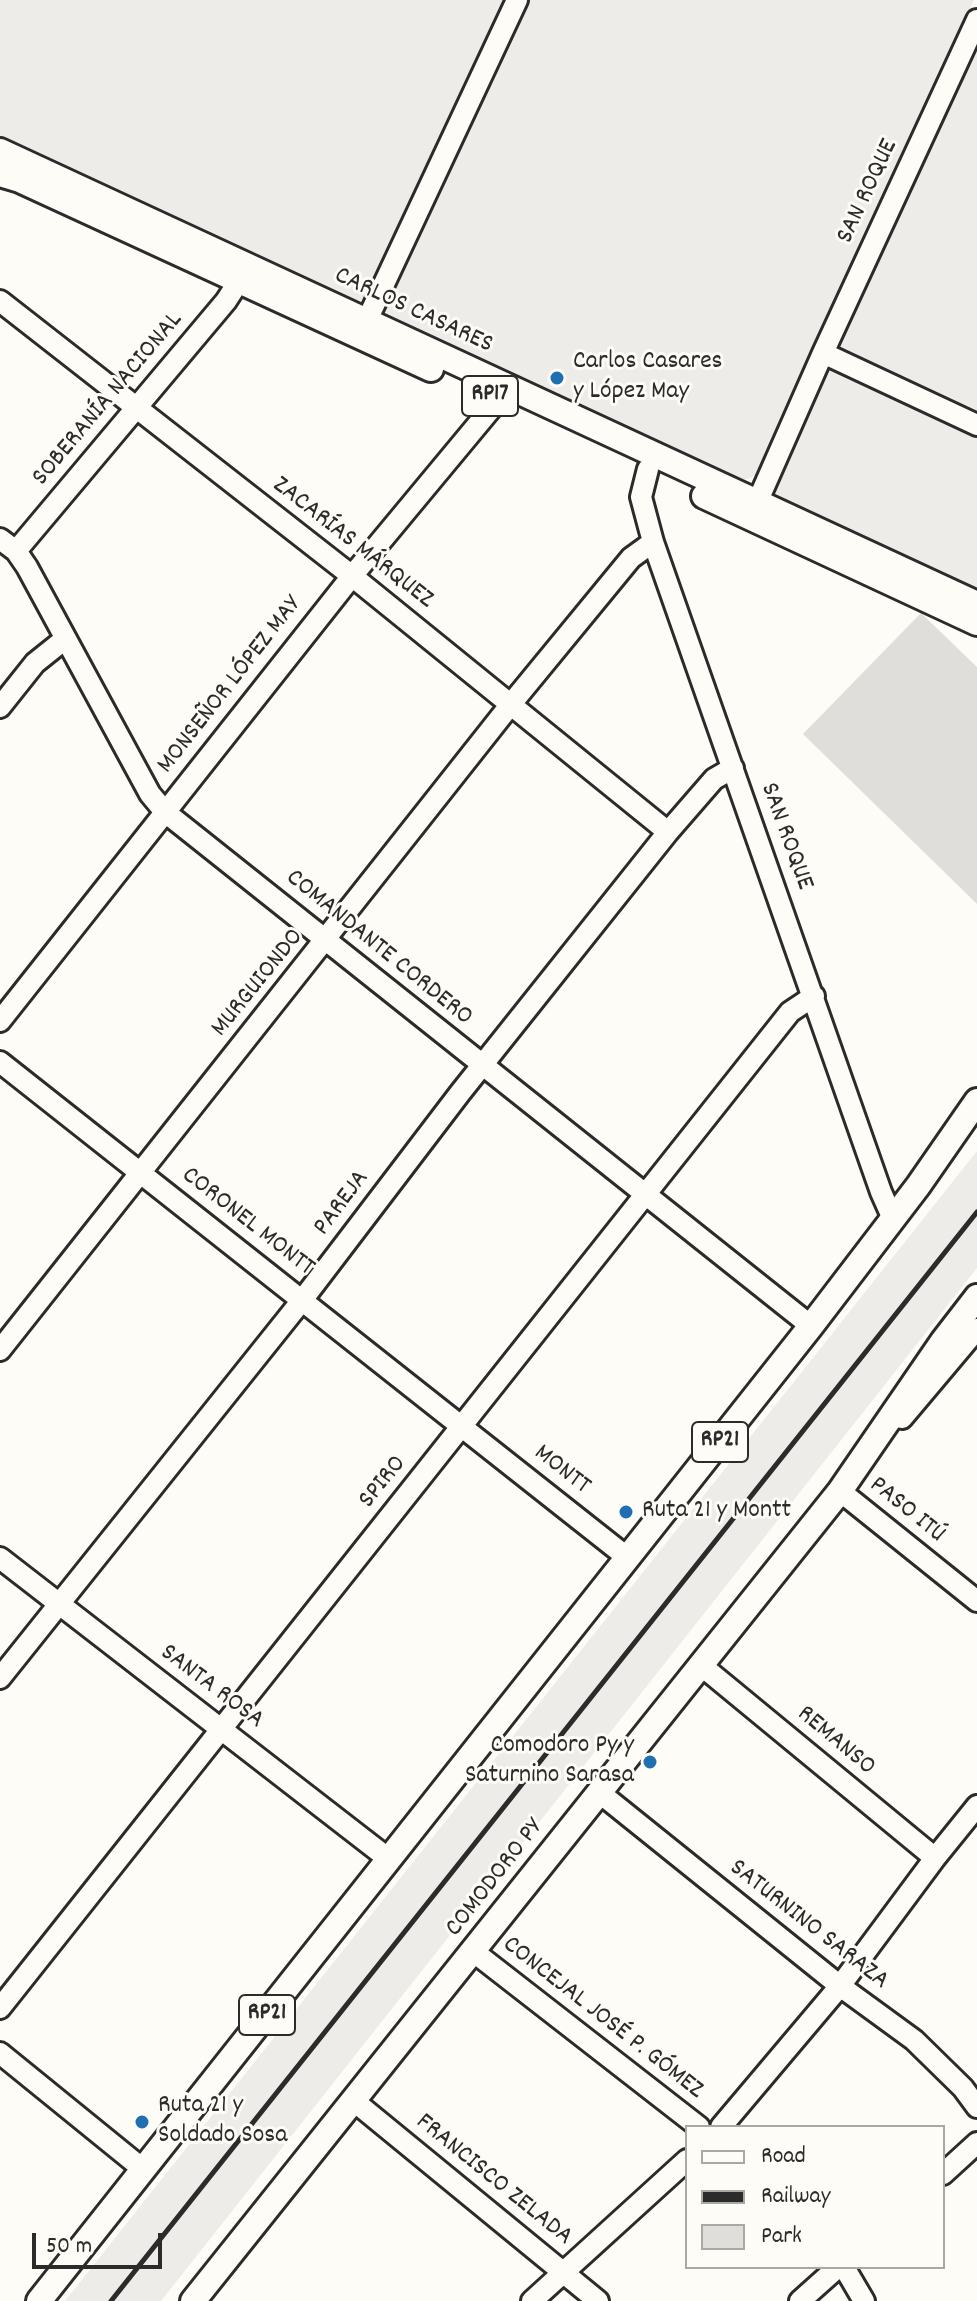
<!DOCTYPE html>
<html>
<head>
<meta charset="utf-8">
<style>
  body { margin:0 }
  #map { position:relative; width:977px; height:2301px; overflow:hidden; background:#fdfcf7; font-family:Dekko,sans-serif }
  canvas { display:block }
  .legend { position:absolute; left:685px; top:2125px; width:260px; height:144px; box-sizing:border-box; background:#fdfcf7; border:2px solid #a9a8a5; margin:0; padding:10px 14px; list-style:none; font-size:24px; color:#2b2b2b }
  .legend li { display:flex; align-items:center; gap:16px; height:40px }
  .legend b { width:40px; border:2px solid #a9a8a5 }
  .scale { position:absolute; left:32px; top:2233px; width:130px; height:36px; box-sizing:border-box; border:4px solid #2b2b2b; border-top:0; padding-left:10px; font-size:24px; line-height:28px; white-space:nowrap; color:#2b2b2b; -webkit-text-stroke:6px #fdfcf7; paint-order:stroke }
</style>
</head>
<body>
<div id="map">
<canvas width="977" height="2301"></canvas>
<ul class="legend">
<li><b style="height:10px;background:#fdfcf7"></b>Road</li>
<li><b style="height:10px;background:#2b2b2b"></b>Railway</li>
<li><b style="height:22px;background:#dfdeda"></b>Park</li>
</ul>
<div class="scale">50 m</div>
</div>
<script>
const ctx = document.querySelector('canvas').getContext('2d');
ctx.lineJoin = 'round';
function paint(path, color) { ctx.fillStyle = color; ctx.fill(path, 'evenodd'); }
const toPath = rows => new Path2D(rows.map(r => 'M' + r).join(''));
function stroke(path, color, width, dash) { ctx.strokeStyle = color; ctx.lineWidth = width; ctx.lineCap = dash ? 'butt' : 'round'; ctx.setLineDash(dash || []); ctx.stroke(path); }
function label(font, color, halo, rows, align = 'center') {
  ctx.font = font + ' Dekko,sans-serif'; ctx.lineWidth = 6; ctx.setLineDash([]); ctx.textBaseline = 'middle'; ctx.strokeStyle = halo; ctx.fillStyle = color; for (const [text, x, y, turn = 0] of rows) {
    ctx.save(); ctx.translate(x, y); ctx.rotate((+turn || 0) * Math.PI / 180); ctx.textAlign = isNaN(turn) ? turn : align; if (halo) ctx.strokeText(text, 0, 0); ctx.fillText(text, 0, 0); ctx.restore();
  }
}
const built = toPath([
  [0,0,504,0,370,290,363,299,351,303,0,145],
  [524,0,974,0,762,470,751,478,736,481,383,323,380,310],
  [977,42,977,592,785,505,775,492,773,483],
  [977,1151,977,1268,161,2301,65,2301]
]);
const green = toPath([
  [921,613,977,667,977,904,803,734]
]);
const minor = toPath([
  [0,301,352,576,668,832],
  [361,333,517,0],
  [823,353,977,425],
  [648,469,641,497,653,542,881,1192,893,1219],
  [752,514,823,353,977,20],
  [0,539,16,551,27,567,150,794,165,812,811,1326],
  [16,551,226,301,239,281],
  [0,707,35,663,65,639],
  [0,1021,352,576,494,405,505,386],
  [0,1062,628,1558],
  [0,1350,511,704,631,558,653,542],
  [902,1418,977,1329],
  [847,1482,840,1491,977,1601],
  [0,1558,390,1860],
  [702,1666,935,1858],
  [0,1678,303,1299,460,1093,668,832,714,779,733,768],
  [600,1793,840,1986,914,2040,963,2088,977,2107],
  [474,1952,699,2127],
  [0,2008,790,1012,814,996],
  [0,2053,144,2170],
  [354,2101,598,2301],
  [721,2127,840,1986,935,1858,977,1806],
  [943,2174,977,2143],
  [844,2267,864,2301],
  [532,2301,687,2160],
  [800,2301,838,2267]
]);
const major = toPath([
  [0,151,977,604],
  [0,174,20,180,431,369],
  [704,496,977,623],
  [39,2301,811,1326,918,1186,977,1101],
  [193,2301,840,1491,943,1341,977,1297]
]);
const rail = toPath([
  [111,2301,977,1212]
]);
const markers = [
  [557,378,8,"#1f6fb2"],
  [626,1512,8,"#1f6fb2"],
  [650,1762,8,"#1f6fb2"],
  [142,2122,8,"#1f6fb2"]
];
const shields = [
  [490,396,56],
  [720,1442,56],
  [267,2015,56]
];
const shieldNames = [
  ["RP17",490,396],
  ["RP21",720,1442],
  ["RP21",267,2015]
];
const streetNames = [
  ["SAN ROQUE",869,192,-65],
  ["CARLOS CASARES",413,312,25],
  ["SOBERANÍA NACIONAL",109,400,-50],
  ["ZACARÍAS MÁRQUEZ",352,544,38],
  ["MONSEÑOR LÓPEZ MAY",231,686,-52],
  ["SAN ROQUE",785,837,70],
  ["COMANDANTE CORDERO",378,949,39],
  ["MURGUIONDO",259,984,-51],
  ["PAREJA",343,1204,-53],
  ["CORONEL MONTT",247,1223,38],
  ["MONTT",561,1471,38],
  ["SPIRO",384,1483,-51],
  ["PASO ITÚ",906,1511,39],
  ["SANTA ROSA",211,1688,37],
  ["REMANSO",835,1742,40],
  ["COMODORO PY",496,1879,-52],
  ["SATURNINO SARAZA",808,1926,38],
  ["CONCEJAL JOSÉ P. GÓMEZ",602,2019,38],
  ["FRANCISCO ZELADA",493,2181,39]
];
const poiNames = [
  ["Carlos Casares",573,363],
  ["y López May",573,393],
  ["Ruta 21 y Montt",642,1512],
  ["Comodoro Py y",634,1747,"right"],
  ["Saturnino Sarasa",634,1777,"right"],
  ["Ruta 21 y",158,2107],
  ["Soldado Sosa",158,2137]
];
paint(built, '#edece8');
paint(green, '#dfdeda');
stroke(minor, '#2b2b2b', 26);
stroke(major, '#2b2b2b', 30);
stroke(minor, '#fdfcf7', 20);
stroke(major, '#fdfcf7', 24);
stroke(rail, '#2b2b2b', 5);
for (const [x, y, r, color] of markers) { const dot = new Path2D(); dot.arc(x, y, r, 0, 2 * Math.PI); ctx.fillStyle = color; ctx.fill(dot); stroke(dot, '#fdfcf7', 3); }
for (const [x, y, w] of shields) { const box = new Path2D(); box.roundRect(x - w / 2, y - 20, w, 40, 6); ctx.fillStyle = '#fdfcf7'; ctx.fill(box); stroke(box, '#2b2b2b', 2); }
label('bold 24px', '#2b2b2b', null, shieldNames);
label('26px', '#2b2b2b', '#fdfcf7', streetNames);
label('26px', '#2b2b2b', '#fdfcf7', poiNames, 'left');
</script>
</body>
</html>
